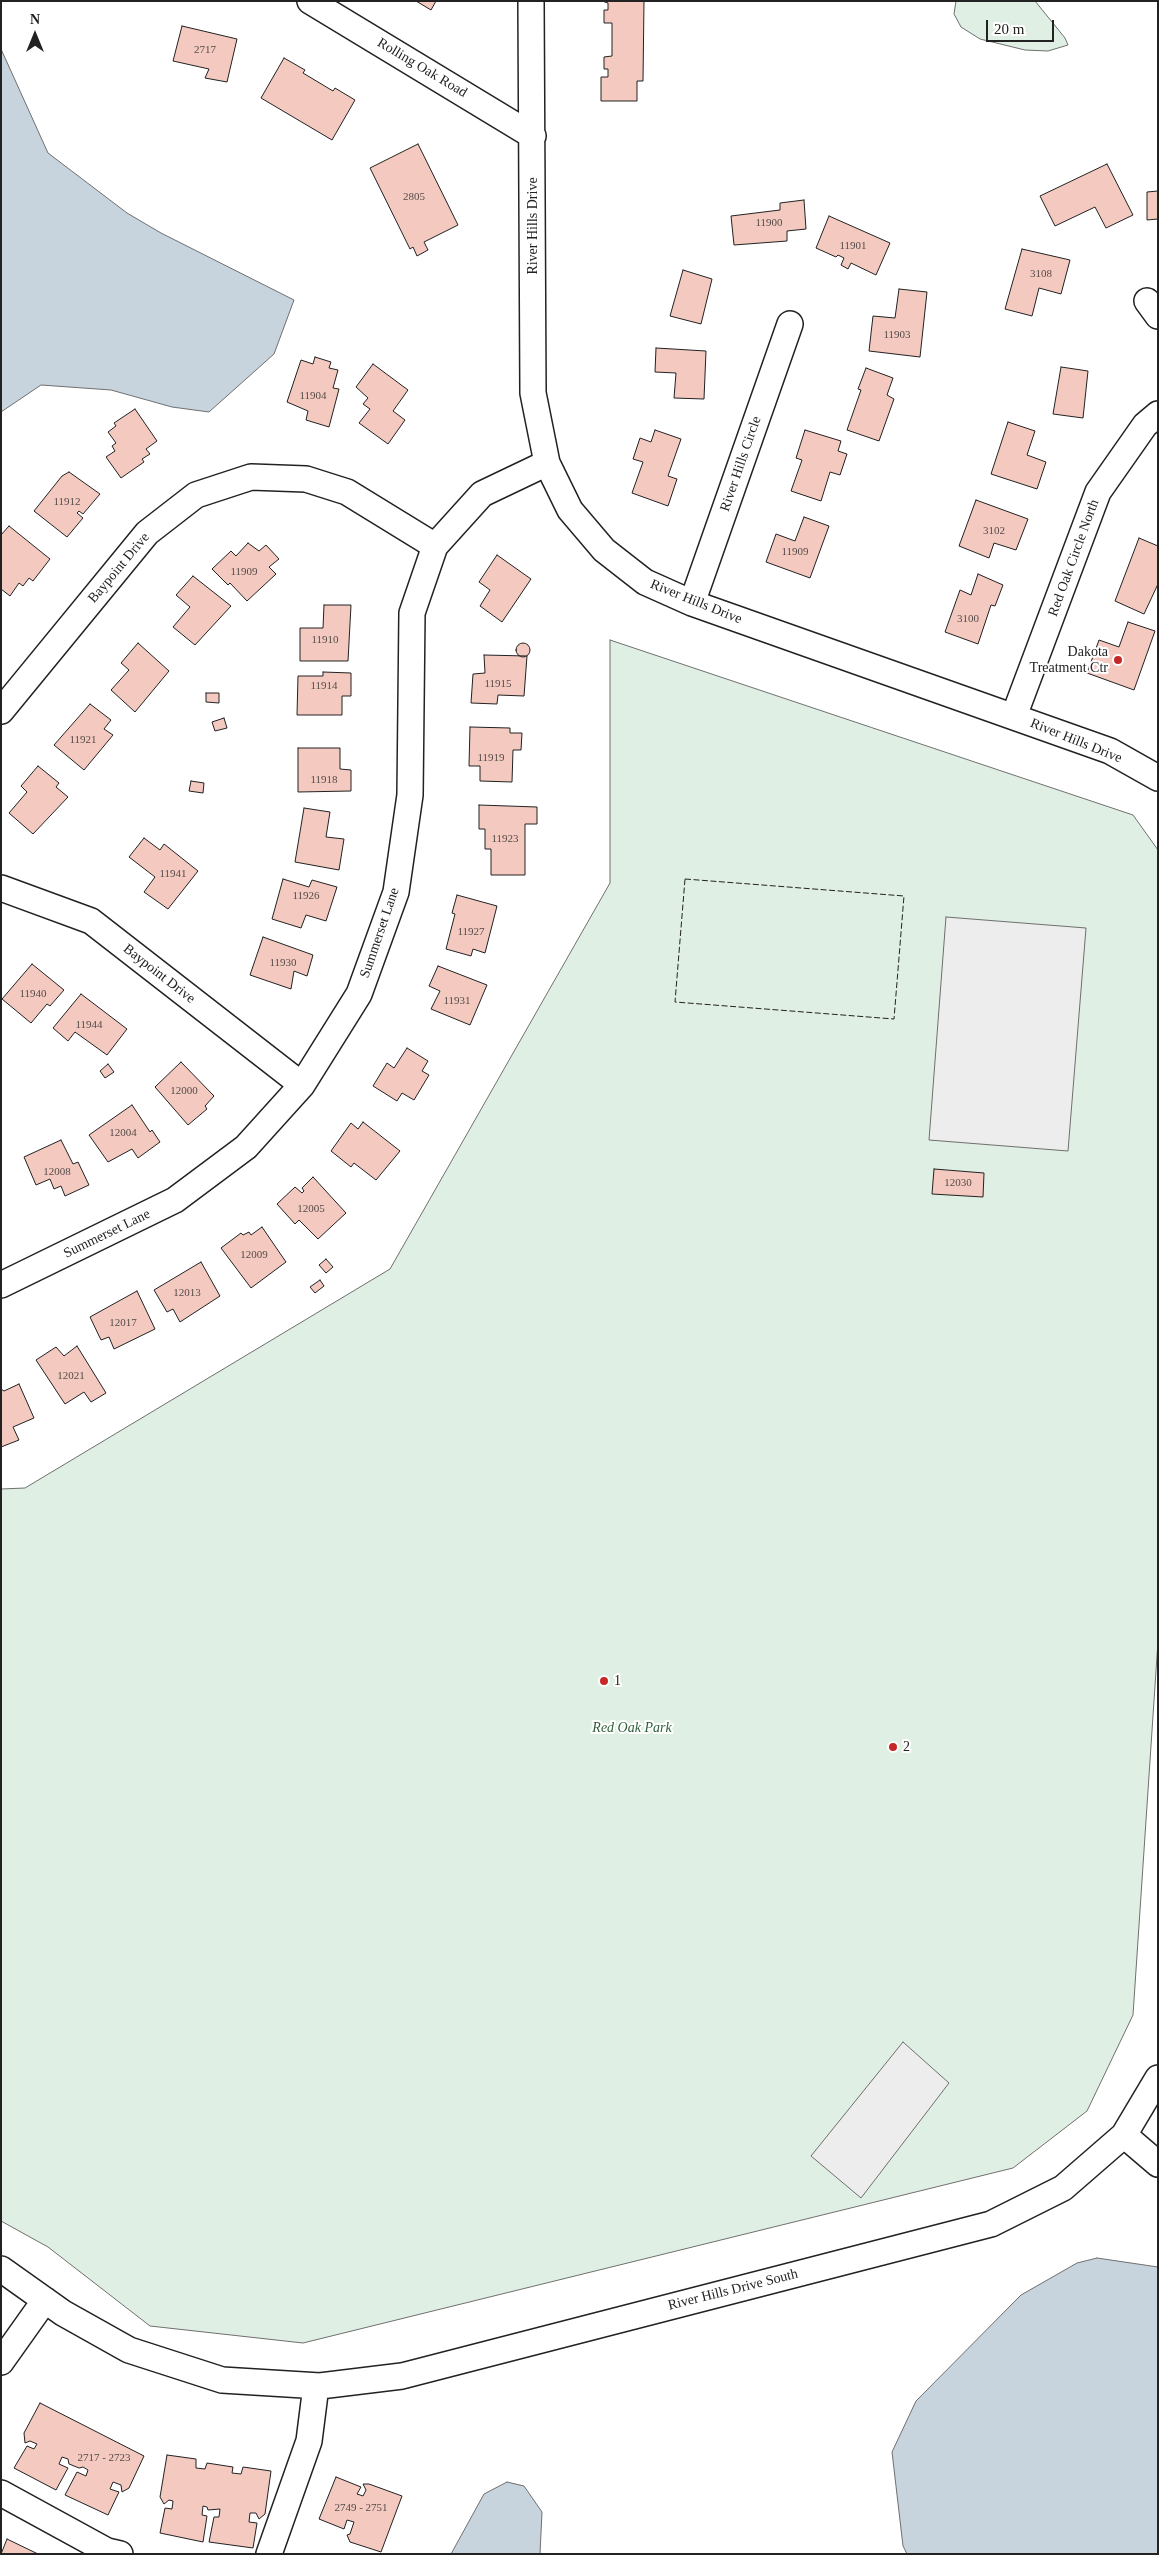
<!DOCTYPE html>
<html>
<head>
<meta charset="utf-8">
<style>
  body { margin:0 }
  #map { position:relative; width:1159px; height:2555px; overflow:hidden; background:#fff; font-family:Georgia,serif }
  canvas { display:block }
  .frame { position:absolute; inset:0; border:2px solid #222; pointer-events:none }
  .north { position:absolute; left:10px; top:10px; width:50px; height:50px; -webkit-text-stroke:4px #fff; paint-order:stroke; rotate:0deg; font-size:14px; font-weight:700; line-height:20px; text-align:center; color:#222 }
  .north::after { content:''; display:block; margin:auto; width:18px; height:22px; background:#222; clip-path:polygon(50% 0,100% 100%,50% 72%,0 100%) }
  .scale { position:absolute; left:986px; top:20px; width:68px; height:22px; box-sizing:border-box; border:2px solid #222; border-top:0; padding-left:6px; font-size:15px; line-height:18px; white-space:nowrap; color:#222; -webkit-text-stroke:4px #fff; paint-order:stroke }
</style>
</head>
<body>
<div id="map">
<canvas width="1159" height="2555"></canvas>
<div class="frame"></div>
<div class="north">N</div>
<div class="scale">20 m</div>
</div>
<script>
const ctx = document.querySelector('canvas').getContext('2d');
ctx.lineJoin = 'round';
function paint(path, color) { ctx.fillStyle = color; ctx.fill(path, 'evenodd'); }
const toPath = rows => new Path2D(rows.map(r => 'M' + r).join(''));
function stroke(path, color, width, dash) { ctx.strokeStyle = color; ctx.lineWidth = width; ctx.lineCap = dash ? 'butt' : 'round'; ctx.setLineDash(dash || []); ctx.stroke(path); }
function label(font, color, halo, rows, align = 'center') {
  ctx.font = font + ' Georgia,serif'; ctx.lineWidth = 4; ctx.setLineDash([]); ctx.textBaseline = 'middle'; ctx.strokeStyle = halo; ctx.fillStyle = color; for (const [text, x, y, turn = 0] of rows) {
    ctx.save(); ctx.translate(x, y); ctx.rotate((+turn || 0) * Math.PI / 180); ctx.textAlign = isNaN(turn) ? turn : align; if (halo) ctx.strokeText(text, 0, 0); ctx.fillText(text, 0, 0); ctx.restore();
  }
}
const green = toPath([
  [956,1,1035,1,1065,38,1068,45,1048,51,1025,50,980,39,961,27,954,14,956,1],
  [610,640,1133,815,1158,850,1158,1641,1133,2015,1087,2111,1013,2168,303,2343,150,2326,48,2247,1,2221,1,1489,25,1488,390,1269,610,883,610,640]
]);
const parking = toPath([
  [946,917,1086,928,1068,1151,929,1140,946,917],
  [903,2042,949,2083,861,2198,811,2156,903,2042]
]);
const water = toPath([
  [1,49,48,153,127,213,161,233,294,300,274,354,209,412,172,407,111,390,41,385,1,412,1,49],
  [1097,2258,1158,2267,1158,2554,907,2554,903,2546,892,2452,916,2401,1021,2295,1077,2263,1097,2258],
  [507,2482,524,2486,542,2512,540,2554,451,2554,484,2494,507,2482]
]);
const building = toPath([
  [416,1,436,1,431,10,416,1],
  [602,1,644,1,643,81,637,81,637,101,601,101,601,77,608,77,608,69,604,69,604,57,612,56,612,23,604,23,604,10,608,10,608,3,602,1],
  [182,26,237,39,227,82,205,78,209,69,173,61,182,26],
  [284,58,305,70,303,73,333,91,335,88,355,100,332,140,261,98,284,58],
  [418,144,458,225,424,242,428,250,417,256,413,247,410,249,370,168,418,144],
  [1107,164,1133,215,1106,228,1095,207,1055,226,1040,196,1107,164],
  [1158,191,1158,219,1147,220,1147,192,1158,191],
  [804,200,806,229,787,231,787,241,734,245,731,216,780,210,780,203,804,200],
  [829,216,890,243,876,275,851,263,848,269,841,265,844,258,838,255,836,257,816,248,829,216],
  [1022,249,1070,260,1061,294,1039,288,1032,316,1005,309,1022,249],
  [683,270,712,279,701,324,670,316,683,270],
  [899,289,927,292,920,357,869,351,873,316,895,318,899,289],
  [656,348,706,351,704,399,674,398,676,373,655,372,656,348],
  [315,357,331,362,329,368,338,370,333,388,339,389,329,427,306,420,308,411,287,402,301,360,313,364,315,357],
  [373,364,408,390,393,411,405,420,388,444,359,423,370,409,363,404,368,398,356,387,373,364],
  [1061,367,1088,371,1083,418,1053,414,1061,367],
  [866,368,893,378,887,395,894,399,879,441,847,430,861,390,858,389,866,368],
  [135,409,157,441,146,449,150,454,142,459,144,462,121,478,106,457,115,451,112,446,116,443,108,432,116,426,114,423,135,409],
  [1008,422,1035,431,1027,455,1046,462,1037,489,991,474,1008,422],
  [655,430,681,439,668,476,677,479,668,506,632,493,643,462,633,459,640,438,651,442,655,430],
  [805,430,841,441,838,451,847,454,840,475,830,472,821,501,791,491,802,460,796,458,805,430],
  [69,472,100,494,83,514,79,511,77,513,83,518,67,537,34,511,62,476,69,472],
  [976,500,1028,519,1016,550,994,543,989,558,959,546,976,500],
  [804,517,829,526,810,578,766,562,776,534,795,541,804,517],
  [9,526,50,559,33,581,29,578,23,586,19,583,10,596,1,589,1,535,9,526],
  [1139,538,1158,546,1158,584,1144,614,1115,601,1139,538],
  [248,543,259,551,266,545,279,559,269,567,276,574,247,601,230,583,228,585,212,569,231,551,236,556,248,543],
  [497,555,531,579,502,622,480,606,490,590,479,582,497,555],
  [978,574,1003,585,995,606,991,605,978,644,945,632,960,590,971,595,978,574],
  [193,576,231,606,195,645,173,627,190,607,176,595,193,576],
  [324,605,351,605,348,661,300,661,300,628,323,628,324,605],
  [1128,622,1155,631,1134,690,1087,673,1099,640,1119,647,1128,622],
  [138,643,169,671,135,712,111,690,129,670,121,663,138,643],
  '516 650a7 7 0 1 1 14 0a7 7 0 1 1-14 0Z',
  [484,655,527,656,524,696,498,695,497,704,471,703,473,674,485,673,484,655],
  [323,672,351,673,351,696,342,696,342,715,297,715,298,676,323,676,323,672],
  [206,693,219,693,219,703,206,702,206,693],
  [90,704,111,720,104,729,113,735,84,770,54,745,90,704],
  [224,718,227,728,215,731,212,722,224,718],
  [470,727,510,728,510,733,522,733,521,750,513,750,512,782,480,781,480,766,469,766,470,727],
  [298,748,340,748,340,769,351,770,351,791,298,792,298,748],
  [38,766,59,783,56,787,68,797,33,834,9,813,27,792,21,786,38,766],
  [191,781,204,783,203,793,189,791,191,781],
  [479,805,537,807,537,824,525,824,525,875,491,875,491,849,485,849,485,829,479,829,479,805],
  [304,808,330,812,326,837,344,839,339,870,295,862,304,808],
  [144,838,160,850,164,844,198,871,168,909,144,892,155,877,129,857,144,838],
  [283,879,309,887,312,880,337,887,326,921,306,915,301,928,272,919,283,879],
  [457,895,497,906,485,953,473,949,471,956,446,949,455,914,452,913,457,895],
  [263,937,313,955,307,976,294,971,291,989,250,975,263,937],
  [32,964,64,990,50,1006,47,1004,31,1023,2,999,32,964],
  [438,966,487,985,470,1025,431,1009,440,991,429,986,438,966],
  [81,994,127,1029,107,1055,75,1032,68,1041,53,1028,81,994],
  [407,1048,428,1061,422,1071,429,1075,414,1100,402,1093,397,1101,373,1086,387,1063,394,1068,407,1048],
  [181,1062,214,1096,205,1106,207,1109,188,1125,155,1087,181,1062],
  [108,1064,114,1072,105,1078,100,1071,108,1064],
  [132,1105,150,1132,152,1130,160,1142,138,1158,132,1149,108,1162,89,1135,132,1105],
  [363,1122,400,1151,376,1180,354,1163,351,1167,331,1151,351,1123,358,1129,363,1122],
  [61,1140,73,1164,78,1162,89,1185,65,1196,61,1186,54,1189,50,1179,36,1185,24,1157,61,1140],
  [934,1169,984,1173,983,1197,932,1194,934,1169],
  [313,1177,346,1213,318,1239,299,1220,295,1224,277,1204,295,1187,302,1193,304,1191,302,1188,313,1177],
  [262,1227,286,1262,251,1288,221,1248,241,1233,243,1235,249,1232,251,1235,262,1227],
  [326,1259,333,1267,326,1273,319,1265,326,1259],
  [201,1262,220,1296,180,1322,173,1309,167,1312,154,1290,201,1262],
  [320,1280,324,1286,315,1293,310,1287,320,1280],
  [137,1291,155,1329,114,1349,109,1337,101,1340,90,1317,137,1291],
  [77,1346,106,1393,91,1402,84,1392,65,1404,36,1360,56,1347,64,1356,77,1346],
  [19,1384,34,1418,13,1427,19,1440,1,1447,1,1389,4,1391,19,1384],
  [40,2403,144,2456,129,2488,122,2492,121,2485,113,2482,110,2489,119,2492,108,2515,65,2495,77,2472,86,2476,88,2470,83,2467,79,2468,69,2464,68,2459,62,2457,59,2464,68,2468,56,2490,14,2468,27,2446,34,2449,37,2444,30,2441,25,2443,24,2433,40,2403],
  [167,2455,196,2459,196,2468,205,2469,207,2463,233,2467,232,2473,241,2474,243,2467,271,2471,265,2514,259,2519,256,2513,250,2513,249,2522,257,2523,253,2548,209,2542,214,2517,219,2517,220,2509,208,2510,207,2507,203,2506,202,2515,207,2516,203,2542,160,2533,165,2508,172,2509,173,2501,169,2500,164,2504,160,2497,167,2455],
  [336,2477,361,2487,357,2494,363,2496,366,2490,363,2484,369,2484,402,2496,381,2552,350,2542,347,2535,350,2534,354,2522,347,2520,344,2529,319,2519,336,2477],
  [7,2539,38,2554,1,2554,7,2539]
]);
const minor = toPath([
  [310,1,533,136],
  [531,1,533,393,547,463,570,510,604,550,645,582,692,603,1110,751,1158,778],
  [1147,301,1158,316],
  [692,603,790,324],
  [1,711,147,533,196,495,251,477,306,479,347,492,435,546],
  [1014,716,1098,492,1145,425,1158,414],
  [1,888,91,921,302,1085],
  [1,1285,175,1200,246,1147,302,1085,359,994,396,892,410,795,412,613,435,546,482,494,547,463],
  [1124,2135,1158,2164],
  [1,2269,63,2313,129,2350,222,2380,320,2386,402,2376,991,2224,1063,2188,1124,2135,1158,2078],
  [1,2362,45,2300],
  [1,2493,107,2551,120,2554],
  [269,2554,309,2441,316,2386]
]);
const fence = toPath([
  [685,879,904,896,894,1019,675,1002,685,879]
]);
const markers = [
  [1118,660,5,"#c62828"],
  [604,1681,5,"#c62828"],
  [893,1747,5,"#c62828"]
];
const numberNames = [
  ["2717",205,50],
  ["2805",414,197],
  ["11900",769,223],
  ["11901",853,246],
  ["3108",1041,274],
  ["11903",897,335],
  ["11904",313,396],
  ["11912",67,502],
  ["3102",994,531],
  ["11909",795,552],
  ["11909",244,572],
  ["3100",968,619],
  ["11910",325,640],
  ["11915",498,684],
  ["11914",324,686],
  ["11921",83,740],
  ["11919",491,758],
  ["11918",324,780],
  ["11923",505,839],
  ["11941",173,874],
  ["11926",306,896],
  ["11927",471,932],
  ["11930",283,963],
  ["11940",33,994],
  ["11931",457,1001],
  ["11944",89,1025],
  ["12000",184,1091],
  ["12004",123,1133],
  ["12008",57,1172],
  ["12030",958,1183],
  ["12005",311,1209],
  ["12009",254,1255],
  ["12013",187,1293],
  ["12017",123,1323],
  ["12021",71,1376],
  ["2717 - 2723",104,2458],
  ["2749 - 2751",361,2508]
];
const streetNames = [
  ["Rolling Oak Road",422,68,31],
  ["River Hills Drive",533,226,-90],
  ["River Hills Circle",741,464,-71],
  ["Red Oak Circle North",1074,558,-70],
  ["Baypoint Drive",119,568,-50],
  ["River Hills Drive",696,602,22],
  ["River Hills Drive",1076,741,22],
  ["Summerset Lane",380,933,-71],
  ["Baypoint Drive",159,974,38],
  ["Summerset Lane",107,1234,-26],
  ["River Hills Drive South",733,2290,-14]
];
const poiNames = [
  ["Dakota",1108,652,"right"],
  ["Treatment Ctr",1108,668,"right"],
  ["1",614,1681],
  ["2",903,1747]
];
const parkNames = [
  ["Red Oak Park",632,1728]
];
paint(green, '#e0efe3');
stroke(green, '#6f6f6f', 1);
paint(parking, '#ededed');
stroke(parking, '#6f6f6f', 1);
paint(water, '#c7d3dd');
stroke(water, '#6f6f6f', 1);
paint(building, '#f3c9c0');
stroke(building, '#222', 1);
stroke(minor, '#222', 28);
stroke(minor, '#fff', 25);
stroke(fence, '#222', 1, [6, 2.5]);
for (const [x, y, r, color] of markers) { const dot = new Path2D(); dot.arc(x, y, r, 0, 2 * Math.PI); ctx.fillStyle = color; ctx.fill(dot); stroke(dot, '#fff', 2); }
label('11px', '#564c4a', null, numberNames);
label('14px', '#222', '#fff', streetNames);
label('14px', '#222', '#fff', poiNames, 'left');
label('italic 14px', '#2f5e38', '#fff', parkNames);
</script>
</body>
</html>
